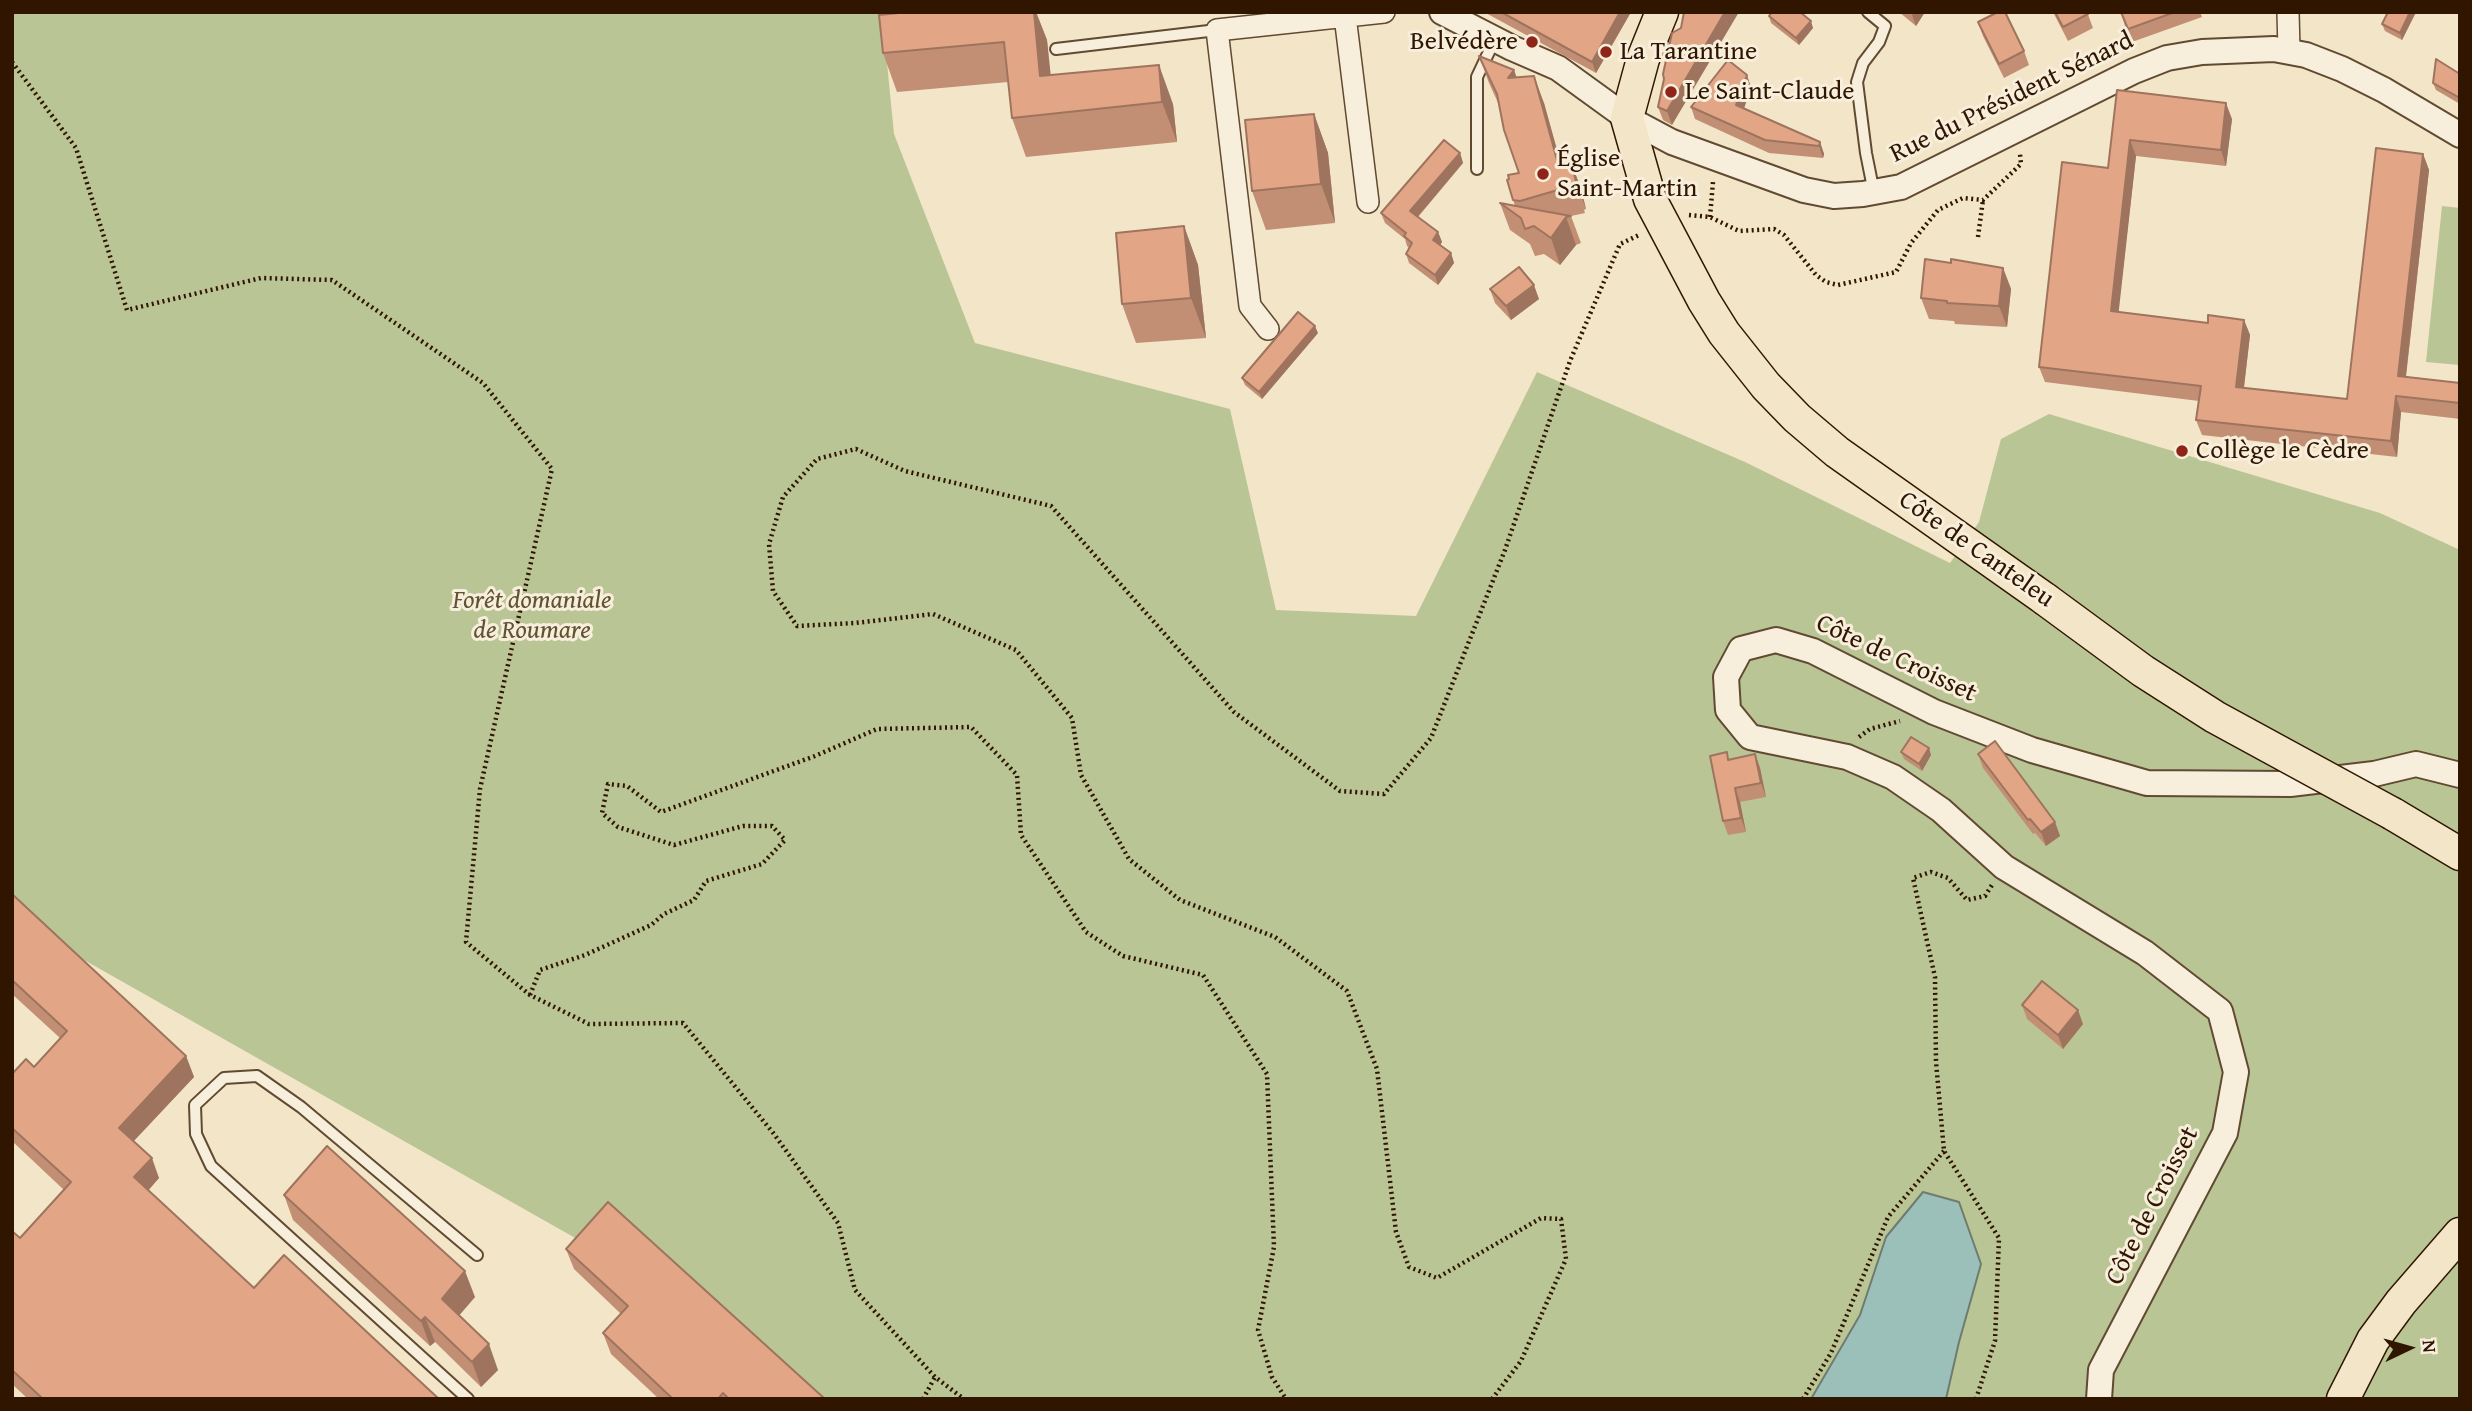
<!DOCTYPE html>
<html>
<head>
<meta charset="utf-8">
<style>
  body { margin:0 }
  #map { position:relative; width:2472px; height:1411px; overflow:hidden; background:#f3e5c7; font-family:"Gentium Book Plus",serif }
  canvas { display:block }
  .frame { position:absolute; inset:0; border:14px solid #301600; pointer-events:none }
  .north { position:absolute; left:2374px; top:1313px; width:70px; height:70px; -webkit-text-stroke:5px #f7eedb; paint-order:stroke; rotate:85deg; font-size:19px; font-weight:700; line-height:28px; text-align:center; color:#301600 }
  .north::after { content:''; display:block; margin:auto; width:24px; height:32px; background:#301600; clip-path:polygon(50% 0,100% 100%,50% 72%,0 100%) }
</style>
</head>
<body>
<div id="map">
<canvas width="2472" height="1411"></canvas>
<div class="frame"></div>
<div class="north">N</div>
</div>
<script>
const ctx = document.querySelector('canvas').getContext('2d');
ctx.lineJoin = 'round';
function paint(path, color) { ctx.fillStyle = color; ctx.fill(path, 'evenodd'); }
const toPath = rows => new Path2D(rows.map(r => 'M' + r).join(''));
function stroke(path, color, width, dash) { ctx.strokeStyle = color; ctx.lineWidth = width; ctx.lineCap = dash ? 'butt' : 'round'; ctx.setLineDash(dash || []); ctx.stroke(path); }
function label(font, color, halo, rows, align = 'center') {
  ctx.font = font + ' "Gentium Book Plus",serif'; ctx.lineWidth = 6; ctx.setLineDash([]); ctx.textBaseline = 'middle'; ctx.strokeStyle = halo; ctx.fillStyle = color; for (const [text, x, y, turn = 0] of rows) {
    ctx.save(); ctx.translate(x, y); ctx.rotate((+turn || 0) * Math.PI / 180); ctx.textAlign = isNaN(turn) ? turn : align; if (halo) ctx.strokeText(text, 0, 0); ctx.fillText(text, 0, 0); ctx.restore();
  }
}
const green = toPath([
  [12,12,882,12,894,134,975,343,1230,409,1276,610,1416,616,1537,372,1745,462,1950,563,1979,522,2001,439,2049,414,2380,513,2460,550,2460,1399,1946,1399,1959,1342,1886,1237,1860,1315,1811,1399,793,1399,706,1312,17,922,12,925],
  [2442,206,2460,208,2460,365,2426,362]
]);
const water = toPath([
  [1923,1192,1959,1202,1981,1264,1959,1342,1946,1399,1811,1399,1860,1315,1886,1237,1923,1192]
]);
const path = toPath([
  [12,62,76,148,127,310,261,278,332,280,483,383,552,469,480,789,466,942,530,995,589,1024,683,1023,774,1134,838,1223,855,1290,935,1377,964,1399],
  [1689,215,1710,217,1739,231,1774,229,1784,235,1816,275,1826,282,1838,285,1896,272,1911,243,1938,210,1963,198,1983,200,2021,164,2020,154],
  [1710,217,1713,182],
  [1978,237,1983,200],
  [1859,737,1870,729,1900,721],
  [530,995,540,970,585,955,651,925,664,914,694,900,706,881,762,864,785,840,772,826,743,826,674,845,618,827,602,813,608,784,627,786,661,812,815,756,877,729,971,727,1017,775,1021,835,1086,932,1123,956,1203,975,1267,1074,1274,1247,1258,1330,1272,1377,1286,1399],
  [923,1399,935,1377],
  [1492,1399,1521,1361,1566,1259,1561,1219,1541,1218,1437,1278,1409,1267,1396,1232,1377,1069,1347,991,1275,937,1180,900,1129,859,1081,775,1072,718,1016,650,933,614,855,623,797,626,773,591,769,544,783,497,817,459,856,449,905,471,1051,506,1234,712,1340,791,1384,794,1431,738,1505,550,1570,361,1620,244,1639,235],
  [1803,1399,1831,1353,1888,1217,1944,1151],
  [1976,1399,1995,1341,1999,1238,1944,1151,1936,1062,1935,977,1913,878,1931,872,1948,878,1967,900,1985,896,1992,885]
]);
const service = toPath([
  [1868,12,1885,26,1879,42,1863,63,1857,82,1866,153,1874,193],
  [1056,49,1217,30],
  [1477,169,1477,77,1495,39],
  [468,1399,211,1166,196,1134,195,1105,224,1078,257,1076,301,1107,477,1255]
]);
const minor = toPath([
  [2288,12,2289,51],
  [1345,16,1368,202],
  [1268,329,1250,306,1217,30,1384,12]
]);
const tertiary = toPath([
  [1442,12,1512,48,1558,68,1627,118,1672,142,1804,190,1834,196,1863,194,1901,187,2134,71,2167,58,2202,52,2274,49,2306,55,2342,69,2384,90,2460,135],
  [2099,1399,2101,1370,2225,1133,2236,1072,2220,1011,2145,953,2004,867,1941,810,1893,777,1847,757,1750,737,1728,710,1726,677,1741,649,1776,640,1813,651,1934,712,2032,750,2147,783,2290,784,2374,774,2416,764,2460,775]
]);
const primary = toPath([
  [1662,12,1643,59,1627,118,1650,199,1704,301,1724,333,1766,386,1797,418,1837,452,2045,599],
  [2393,814,2460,854],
  [2343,1399,2373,1340,2401,1302,2460,1234]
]);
const primaryBridge = toPath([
  [2045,599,2143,671,2215,717,2393,814]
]);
const wall = toPath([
  [909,12,1036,12,1047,40,1050,75,1173,104,1177,142,1026,157,1012,118,1008,82,897,92,883,53],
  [1484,12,1631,12,1596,73],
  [1899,12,1925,12,1916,26],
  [2053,12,2087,12,2093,28,2068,41],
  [2121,12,2200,12,2202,17,2132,42,2125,26],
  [2388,12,2416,12,2402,40,2385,31,2382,24],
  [1769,16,1813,28,1799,45,1771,23],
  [1978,22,2024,51,2029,65,2004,78,1983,36],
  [1681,28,1672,125,1663,120,1658,107],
  [1479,56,1514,70,1516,77,1544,103,1560,160,1571,162,1581,189,1586,209,1584,210,1585,213,1571,216,1581,243,1576,245,1560,265,1544,254,1535,256,1530,244,1510,230,1500,203,1515,206,1507,180,1519,173,1499,105,1489,83],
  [2460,74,2460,104,2436,90,2433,83],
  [1751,87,1744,109,1820,142,1824,154,1823,158,1769,153,1695,119,1691,107],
  [2117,90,2232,119,2226,166,2136,156,2118,312,2208,323,2244,320,2250,335,2244,388,2347,399,2423,154,2429,170,2406,377,2460,383,2460,419,2401,412,2397,457,2202,435,2196,420,2199,401,2045,382,2039,367,2108,168],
  [1314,114,1328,153,1335,223,1266,230,1252,191],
  [1460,153,1463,163,1418,217,1438,232,1442,242,1440,245,1451,253,1454,263,1438,285,1409,263,1406,254,1409,248,1407,246,1405,239,1385,223,1381,213],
  [1184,226,1198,265,1206,338,1136,343,1122,304],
  [2003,268,2011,289,2007,327,1955,324,1954,321,1929,319,1921,298],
  [1490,289,1539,299,1511,320,1495,303],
  [1318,333,1262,399,1245,385,1242,378],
  [1901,752,1931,755,1922,771,1904,759],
  [1755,754,1760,768,1766,797,1740,802,1746,832,1728,835,1723,821,1729,759],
  [1978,754,2055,822,2060,836,2046,846,2035,833,2033,834,1983,768],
  [12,894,186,1056,194,1077,134,1141,159,1178,148,1191,254,1288,439,1399,28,1399,12,1384,12,1231,20,1238,64,1190,12,1141,12,1074,34,1067,60,1038,12,994],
  [2022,1005,2083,1024,2063,1049,2027,1019],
  [284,1195,475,1297,459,1315,498,1370,481,1387,435,1342,430,1346,293,1220],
  [566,1249,825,1399,659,1399,611,1354,603,1333,621,1314,574,1269]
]);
const shadedWall = toPath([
  [1034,12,1036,12,1047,40,1055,115,1040,76],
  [1620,12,1631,12,1596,73,1592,62],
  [1725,12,1739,12,1672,125,1667,111],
  [1914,12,1925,12,1916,26,1912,15],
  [2410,12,2416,12,2402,40,2400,33],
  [1811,21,1813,28,1799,45,1796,38],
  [1159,65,1173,104,1177,142,1162,102],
  [1514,70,1524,98,1508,78],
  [1747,75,1751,87,1741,117,1736,105],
  [1534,76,1544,103,1567,187,1557,160],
  [2226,103,2232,119,2226,166,2221,150],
  [1314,114,1328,153,1335,223,1321,184],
  [2130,140,2136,156,2117,327,2111,311],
  [1820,142,1824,154,1823,158,1819,146],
  [1460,153,1463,163,1414,221,1410,211],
  [2423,154,2429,170,2404,392,2398,376],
  [1571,162,1581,189,1586,209,1576,182],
  [1566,217,1576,245,1560,265,1551,238],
  [1184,226,1198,265,1206,338,1191,298],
  [1438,232,1442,242,1437,250,1433,240],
  [1451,253,1454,263,1438,285,1435,275],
  [2003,268,2011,289,2007,327,1999,306],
  [1534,285,1539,299,1511,320,1506,306],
  [2244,320,2250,335,2242,403,2236,387],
  [1315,326,1318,333,1262,399,1259,392],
  [2396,396,2401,412,2397,457,2391,441],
  [1929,748,1931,755,1922,771,1919,764],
  [1755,754,1760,768,1766,797,1761,783],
  [1735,788,1740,802,1746,832,1741,818],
  [2055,822,2060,836,2046,846,2041,832],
  [2078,1010,2083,1024,2063,1049,2058,1035],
  [186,1056,194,1077,127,1148,119,1128],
  [152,1158,159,1178,141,1198,134,1177],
  [465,1271,475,1297,451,1325,442,1299],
  [425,1317,435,1342,430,1346,421,1321],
  [489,1344,498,1370,481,1387,472,1362]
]);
const building = toPath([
  [909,12,1034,12,1040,76,1159,65,1162,102,1012,118,1004,42,883,53,879,15,909,12],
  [1501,12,1620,12,1592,62,1501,12],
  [1684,12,1725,12,1667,111,1658,107,1664,79,1663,74,1672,33,1681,28,1684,12],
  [1772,12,1800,12,1811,21,1796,38,1769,16,1772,12],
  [1998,12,2005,12,2024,51,1999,64,1978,22,1998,12],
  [2055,12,2087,12,2088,14,2063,27,2055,12],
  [2121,12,2175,12,2128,29,2121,12],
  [2388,12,2410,12,2400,33,2382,24,2388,12],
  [1479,56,1514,70,1508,78,1534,76,1557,160,1571,162,1576,182,1574,183,1575,185,1520,201,1513,200,1507,180,1509,179,1508,175,1519,173,1504,130,1497,94,1479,56],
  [2436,59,2460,74,2460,98,2433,83,2436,59],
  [1728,60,1747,75,1736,105,1820,142,1819,146,1765,140,1691,107,1728,60],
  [2117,90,2226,103,2221,150,2130,140,2111,311,2208,323,2208,315,2244,320,2236,387,2347,399,2376,148,2423,154,2398,376,2460,383,2460,403,2396,396,2391,441,2196,420,2201,386,2039,367,2062,162,2108,168,2117,90],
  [1314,114,1321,184,1252,191,1245,120,1314,114],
  [1444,140,1460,153,1410,211,1438,232,1433,240,1451,253,1435,275,1406,254,1412,243,1404,236,1406,233,1381,213,1444,140],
  [1500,203,1532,209,1571,216,1566,217,1551,238,1534,226,1525,229,1521,218,1500,203],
  [1184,226,1191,298,1122,304,1116,233,1184,226],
  [1925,259,1951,263,1951,259,2003,268,1999,306,1947,303,1947,301,1921,298,1925,259],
  [1519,267,1534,285,1506,306,1490,289,1519,267],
  [1298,312,1315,326,1259,392,1242,378,1298,312],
  [1911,737,1929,748,1919,764,1901,752,1911,737],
  [1995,741,2055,822,2041,832,2030,819,2028,820,1978,754,1995,741],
  [1727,752,1728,760,1755,754,1761,783,1735,788,1741,818,1723,821,1710,756,1727,752],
  [12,894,186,1056,119,1128,152,1158,134,1177,254,1288,284,1255,439,1399,43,1399,12,1370,12,1231,20,1238,71,1182,12,1128,12,1074,26,1059,34,1067,67,1031,12,980,12,894],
  [2042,981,2078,1010,2058,1035,2022,1005,2042,981],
  [327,1146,465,1271,442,1299,489,1344,472,1362,425,1317,421,1321,284,1195,327,1146],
  [608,1202,825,1399,729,1399,723,1393,718,1399,673,1399,603,1333,628,1306,566,1249,608,1202]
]);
const markers = [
  [1532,42,7,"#8f2418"],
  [1606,52,7,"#8f2418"],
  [1671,92,7,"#8f2418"],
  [1543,174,7,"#8f2418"],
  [2182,451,7,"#8f2418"]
];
const poiNames = [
  ["Belvédère",1518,42,"right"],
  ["La Tarantine",1620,52],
  ["Le Saint-Claude",1685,92],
  ["Église",1557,159],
  ["Saint-Martin",1557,189],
  ["Collège le Cèdre",2196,451]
];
const streetNames = [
  ["Rue du Président Sénard",2012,98,-26],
  ["Côte de Canteleu",1976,550,35],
  ["Côte de Croisset",1896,659,25],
  ["Côte de Croisset",2153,1206,-63]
];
const parkNames = [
  ["Forêt domaniale",532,601],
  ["de Roumare",532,631]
];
paint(green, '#bac596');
paint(water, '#9bbfb9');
stroke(water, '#707b6f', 2);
stroke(service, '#614a32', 14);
stroke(minor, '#614a32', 24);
stroke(tertiary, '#614a32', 28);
stroke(primary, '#301600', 35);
stroke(path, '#301600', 4.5, [2, 3.5]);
stroke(service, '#f7eedb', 10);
stroke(minor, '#f7eedb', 21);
stroke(tertiary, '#f7eedb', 24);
stroke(primary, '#f3e5c7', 32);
stroke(primaryBridge, '#301600', 35, []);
stroke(primaryBridge, '#f3e5c7', 32);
paint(wall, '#c28f74');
paint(shadedWall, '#9e745e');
paint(building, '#e2a687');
stroke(building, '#9e745e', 2);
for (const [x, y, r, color] of markers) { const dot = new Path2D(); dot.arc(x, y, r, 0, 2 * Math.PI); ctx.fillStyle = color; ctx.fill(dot); stroke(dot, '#f7eedb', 2.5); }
label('26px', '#301600', '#f7eedb', poiNames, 'left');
label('26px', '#301600', '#f7eedb', streetNames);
label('italic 26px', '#605334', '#f7eedb', parkNames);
</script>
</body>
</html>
